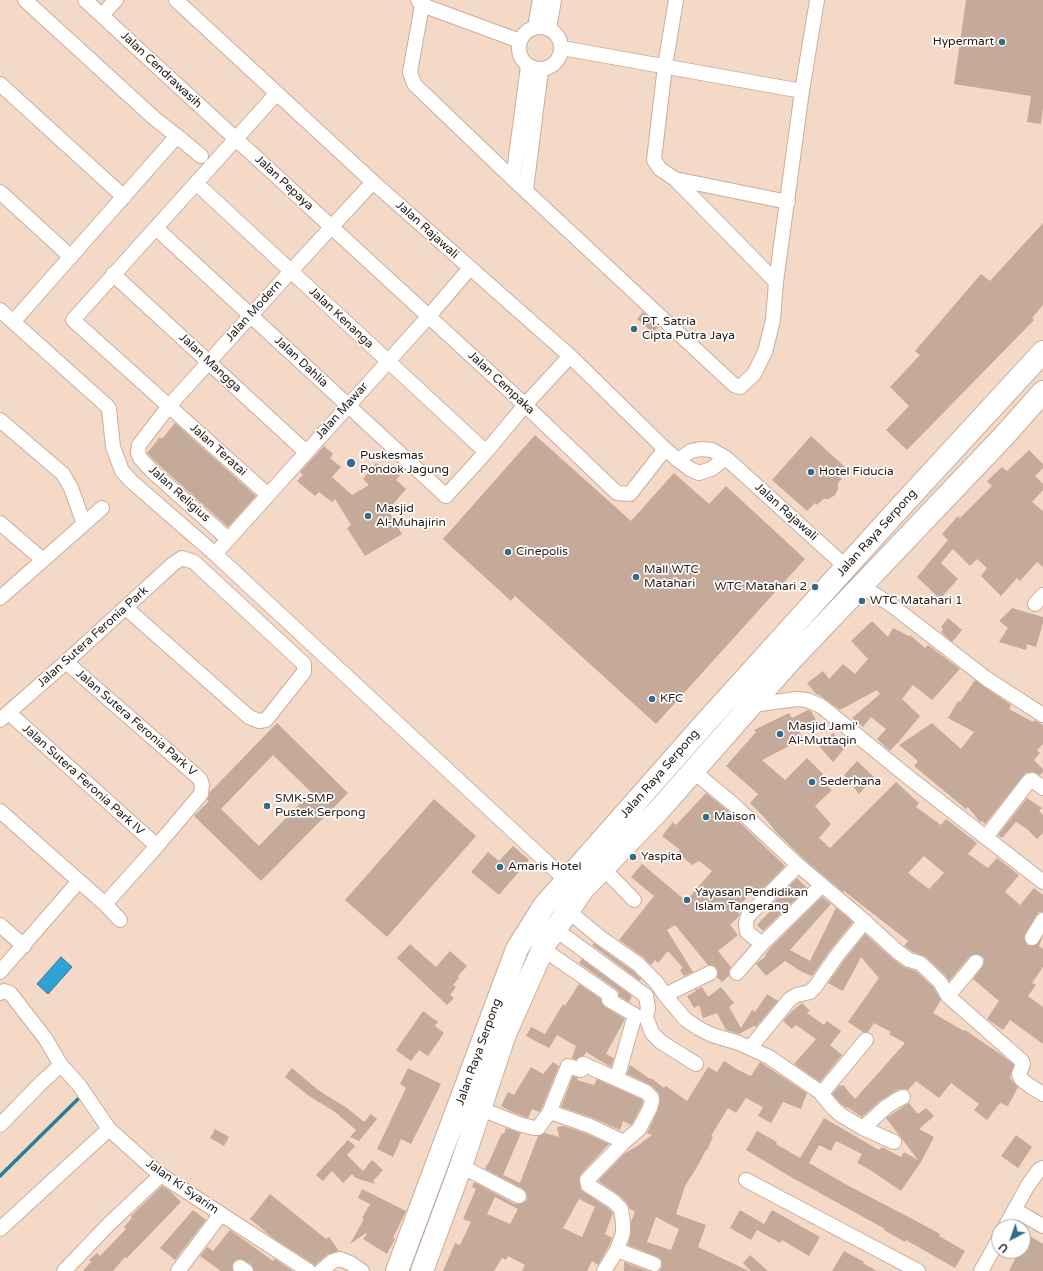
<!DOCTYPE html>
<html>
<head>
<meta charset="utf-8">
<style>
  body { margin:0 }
  #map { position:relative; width:1043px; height:1271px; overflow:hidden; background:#f4d9c6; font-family:"Varela Round",sans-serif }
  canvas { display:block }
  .north { position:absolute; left:991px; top:1219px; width:40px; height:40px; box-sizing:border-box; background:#fff; border:1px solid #a8a4a1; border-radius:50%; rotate:221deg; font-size:11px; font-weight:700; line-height:16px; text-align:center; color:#261c15 }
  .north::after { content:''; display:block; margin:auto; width:14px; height:18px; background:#356b86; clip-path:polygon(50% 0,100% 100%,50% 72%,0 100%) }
</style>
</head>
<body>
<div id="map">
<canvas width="1043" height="1271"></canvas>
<div class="north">U</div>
</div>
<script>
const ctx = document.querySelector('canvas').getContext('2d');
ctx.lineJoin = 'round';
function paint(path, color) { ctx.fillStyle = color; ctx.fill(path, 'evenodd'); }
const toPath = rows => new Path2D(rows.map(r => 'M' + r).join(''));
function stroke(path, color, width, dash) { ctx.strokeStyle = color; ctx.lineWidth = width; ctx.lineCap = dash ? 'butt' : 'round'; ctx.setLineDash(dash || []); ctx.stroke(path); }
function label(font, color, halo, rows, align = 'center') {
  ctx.font = font + ' "Varela Round",sans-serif'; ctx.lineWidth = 3.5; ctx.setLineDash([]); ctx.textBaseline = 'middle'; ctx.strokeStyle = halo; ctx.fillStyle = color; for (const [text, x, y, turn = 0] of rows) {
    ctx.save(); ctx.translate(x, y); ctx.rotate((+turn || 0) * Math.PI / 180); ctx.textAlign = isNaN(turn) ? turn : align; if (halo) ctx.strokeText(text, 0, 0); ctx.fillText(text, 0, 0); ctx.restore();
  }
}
const water = toPath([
  [61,957,72,967,48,994,37,984,61,957]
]);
const stream = toPath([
  [0,1176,82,1095]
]);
const building = toPath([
  [966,0,1043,0,1043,107,1041,124,1027,122,1031,96,954,84],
  [1043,223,1043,305,1032,318,1034,320,907,450,886,430,909,406,890,387,920,355,915,351,981,274,990,281],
  [643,312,659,326,653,333,637,319],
  [175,423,256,496,228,527,160,466,147,453,160,437,162,439],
  [535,435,631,521,674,473,709,504,726,486,805,559,656,724,515,596,511,601,443,539],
  [811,436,846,468,839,476,842,479,838,483,838,489,835,495,829,499,823,499,817,505,815,503,807,511,772,480],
  [324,446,333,454,330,458,341,467,332,477,352,495,369,485,363,479,376,463,386,472,392,465,402,473,396,480,406,489,388,510,402,534,365,556,347,528,351,525,335,499,332,502,319,492,315,496,297,481,303,475,300,472],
  [1029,450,1043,464,1043,468,1035,476,1043,484,1043,490,1032,502,1043,511,1043,567,1037,562,1020,581,1017,578,1001,596,981,576,987,568,977,559,970,566,953,549,941,563,958,579,940,599,917,577,948,540,942,534,958,516,960,518,992,486,987,481,1002,467,1007,471],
  [1012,608,1043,617,1043,623,1036,647,1027,644,1026,650,999,642,1008,628,999,621],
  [948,618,962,630,952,642,941,632,943,629,941,627],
  [872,621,888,637,893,628,909,636,910,635,925,648,928,645,960,669,932,700,913,685,902,699,920,716,897,744,896,744,890,751,877,739,886,729,871,717,863,727,852,718,880,694,877,690,840,710,819,695,816,694,807,683,823,671,829,679,843,664,855,674,868,659,851,641],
  [975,680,1011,705,1009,709,1033,722,1035,720,1043,725,1043,744,1037,750,1040,753,1034,760,1043,769,1043,772,1040,775,1033,772,1026,773,1023,776,985,824,982,821,980,822,968,807,966,809,914,766,918,761,899,745,932,723,961,749,974,732,948,718,958,701,960,702],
  [808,710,811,711,817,722,799,732,803,739,762,760,785,780,807,758,823,774,819,779,832,790,815,806,831,824,819,838,830,848,896,782,919,803,916,807,941,825,946,819,977,843,968,854,988,868,997,858,1019,875,1005,892,1020,905,1034,888,1043,895,1043,912,1039,912,1036,916,1025,934,1024,938,1027,945,1032,946,1036,945,1043,936,1039,946,1043,949,1043,967,1032,983,1036,985,1028,996,1043,1007,1043,1044,1010,1020,1003,1030,987,1019,999,1001,973,979,984,964,984,959,982,956,977,954,970,956,949,981,946,976,926,957,913,952,904,946,908,941,844,891,845,889,843,892,804,859,776,832,764,817,750,803,758,794,726,766,756,732,754,730,789,713,792,718],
  [924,856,944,873,929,889,908,873],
  [277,723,348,793,261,881,194,816,209,801,207,800,210,792],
  [273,755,311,792,259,846,221,809],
  [833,733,843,745,841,746,844,749,833,762,819,746],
  [857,761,874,777,859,794,844,775],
  [706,793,727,810,785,866,760,892,756,888,735,910,740,914,739,916,730,925,738,935,718,951,731,967,729,971,729,976,722,982,717,977,718,973,717,969,714,966,708,965,675,925,667,930,693,972,684,976,680,970,683,968,668,951,658,963,655,960,651,965,643,957,619,940,654,896,631,877,642,864,686,901,712,871,699,861,692,865,678,853,680,850,662,836,673,822,676,825],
  [1027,798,1042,808,1039,811,1043,815,1043,833,1037,839,1027,829,1016,822,1002,838,998,835],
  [434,799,476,836,387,937,345,900],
  [513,846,529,860,499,895,471,872,488,852,499,861],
  [797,878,807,888,763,931,757,925,775,906,772,904],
  [822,897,831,904,790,950,810,961,836,908,853,922,831,949,812,976,802,972,785,961,766,976,756,964,766,956,765,955,772,946],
  [865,934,893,959,904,967,916,971,933,987,941,1000,933,1013,964,1031,965,1030,1003,1056,1014,1065,1010,1078,1018,1087,1008,1106,1000,1103,987,1120,974,1110,979,1104,951,1083,939,1098,916,1081,908,1090,904,1089,899,1089,881,1100,862,1117,847,1107,846,1108,839,1102,832,1094,840,1085,842,1086,843,1085,855,1099,905,1043,889,1034,891,1032,874,1023,868,1032,863,1032,848,1022,879,978,861,957,843,991,828,983,845,959],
  [594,943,633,971,641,979,640,981,592,945],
  [410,944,436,967,450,951,467,966,458,976,459,978,453,985,456,987,450,995,454,998,447,1005,397,958],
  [582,959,632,996,629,1002,619,996,619,992,616,989,579,963],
  [579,984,601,999,602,1004,605,1007,625,1019,606,1054,614,1058,611,1067,586,1052,584,1056,581,1056,576,1060,572,1058,576,1046,557,1035,549,1048,526,1036,531,1027,545,1034,563,1004,565,1006],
  [702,987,708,997,721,987,734,1003,729,1007,741,1028,752,1010,755,1012,767,994,778,1001,756,1027,754,1026,739,1034,726,1030,717,1013,703,1018,699,1005,694,1008,687,996,696,991,695,990],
  [802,1003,810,1011,807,1013,824,1025,827,1021,841,1031,830,1045,842,1055,820,1082,794,1064,816,1039,796,1025,792,1029,783,1021,792,1011],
  [423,1011,438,1022,435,1026,444,1033,428,1056,419,1050,411,1061,396,1050],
  [724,1061,738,1070,751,1076,760,1062,807,1093,801,1109,783,1102,771,1123,758,1116,763,1107,746,1098,736,1113,728,1108,711,1136,713,1137,707,1150,706,1150,697,1167,685,1186,676,1214,706,1225,698,1247,749,1271,659,1271,662,1267,662,1262,660,1258,628,1245,631,1233,631,1222,635,1212,629,1208,627,1203,619,1195,598,1181,624,1154,642,1143,642,1142,652,1135,647,1133,658,1110,660,1097,658,1092,652,1086,627,1074,630,1065,650,1079,651,1078,664,1088,666,1086,687,1101,708,1067,717,1072],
  [656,1217,679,1229,671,1250,647,1242],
  [553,1062,559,1066,540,1112,532,1109,528,1118,512,1112,501,1106,508,1092,514,1095,531,1067,543,1074],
  [292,1068,318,1090,347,1108,364,1122,371,1114,377,1119,359,1141,350,1137,356,1130,335,1112,309,1096,285,1077],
  [408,1068,441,1084,411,1144,401,1139,393,1157,377,1149,406,1088,400,1084],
  [573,1076,578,1078,577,1080,594,1085,597,1079,641,1099,643,1101,642,1105,632,1124,631,1125,623,1121,620,1130,593,1118,561,1107],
  [909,1103,918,1114,926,1108,934,1116,919,1129,934,1137,921,1162,901,1191,870,1170,857,1163,862,1154,836,1141,831,1151,819,1145,809,1163,847,1185,920,1223,940,1234,939,1236,965,1251,955,1268,906,1240,905,1242,884,1230,885,1229,791,1177,746,1150,757,1131,777,1142,776,1144,800,1158,824,1118,879,1150,882,1147,901,1157,904,1152,918,1160,886,1118],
  [564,1126,587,1134,609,1144,581,1174,579,1178,581,1190,608,1208,613,1213,605,1234,612,1238,609,1246,598,1265,592,1261,587,1271,522,1271,525,1265,508,1256,506,1260,502,1258,494,1271,443,1271,455,1243,460,1245,471,1222,463,1219,476,1189,472,1187,474,1182,515,1204,523,1203,527,1200,527,1195,523,1189,485,1169,487,1164,488,1164,502,1133,504,1134,506,1128,521,1133,503,1175,520,1183,538,1136,545,1133,559,1137,557,1127],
  [495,1197,518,1209,510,1224,487,1214],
  [579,1199,595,1207,582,1237,563,1228],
  [215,1129,229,1137,224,1146,210,1138],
  [1016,1135,1032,1147,1018,1168,1001,1156],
  [348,1140,355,1146,347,1155,363,1171,372,1160,383,1170,373,1181,375,1184,356,1178,352,1174,343,1183,332,1171,323,1181,316,1175],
  [162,1186,170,1191,181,1202,127,1258,125,1257,113,1271,83,1271,91,1262,89,1260,97,1253,100,1256,126,1229,124,1227,132,1218,131,1216],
  [362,1189,406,1211,393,1238,395,1239,387,1254,363,1239,367,1234,366,1233,350,1244,364,1219,362,1218,370,1204,358,1198],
  [270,1194,326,1239,329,1237,339,1251,328,1254,315,1265,273,1238,250,1219],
  [193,1210,206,1220,175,1260,160,1248],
  [740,1210,764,1224,772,1210,820,1237,809,1256,782,1240,780,1243,757,1230,751,1240,730,1228],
  [230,1230,273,1261,275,1259,293,1271,254,1271,251,1264,240,1259,236,1260,233,1263,232,1267,233,1271,221,1271,200,1256,207,1247,213,1251],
  [1028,1235,1043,1244,1043,1271,1009,1271,1019,1251,1023,1251,1023,1244],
  [844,1251,864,1262,863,1263,877,1271,832,1271],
  [750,1255,768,1271,751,1271,743,1263],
  [624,1262,648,1271,624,1271]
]);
const minor = toPath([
  [85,0,525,405,617,493,630,494,665,449],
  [176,0,373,182,570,356,665,449,678,460,690,469,699,473,711,469,726,458],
  [418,0,422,5,520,41],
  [423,0,410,72,413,81,415,85,513,179,734,385,740,387,754,374,765,352,773,320,776,282,802,91,817,0],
  [676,0,665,66,654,160,660,169,675,179,776,282],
  [102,15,116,0],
  '519 48a21 21 0 1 1 42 0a21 21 0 1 1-42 0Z',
  [535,27,540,0],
  [549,29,554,0],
  [562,48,802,91],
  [0,84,124,197],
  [177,136,201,156],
  [513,179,528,66],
  [675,179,788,202],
  [196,183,486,452],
  [526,190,541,70],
  [0,192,71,257],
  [156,228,446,496,486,452,525,405,570,356],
  [113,274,306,452],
  [0,310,107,406,109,409,113,447,122,471,131,481,215,554,566,880],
  [13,322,177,136,154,118,25,0],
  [0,420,63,474,71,488,84,524],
  [678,460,691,451,701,449,712,450,726,458,846,567],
  [268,495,73,320,277,93],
  [0,523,43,560],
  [228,539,153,472,140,458,138,453,139,445,169,406,291,271,373,182],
  [215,554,429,316,470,268],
  [861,586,890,604,987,679,1043,715],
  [0,598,102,508],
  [1035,604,1043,595],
  [66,662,200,779,202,785,201,794,157,846,105,904],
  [752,705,797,699,807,700,821,706,907,776,1043,882],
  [9,713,157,846],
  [0,720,66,662,173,564,182,558,194,562,304,664,304,672,266,720,259,721,249,717,126,608],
  [693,771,733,804,798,865,854,912,898,952,909,960,920,963,940,982,948,996,1022,1061,1023,1064,1019,1074,1021,1079,1030,1086,1043,1094],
  [0,811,105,904,120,920],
  [986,837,1029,781,1032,780,1043,788],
  [603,868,634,900],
  [568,911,601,938,638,964,656,982,665,995,685,1019,698,1028,712,1035,739,1043,769,1057,820,1092,833,1108,841,1115,863,1128,894,1142],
  [0,925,24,946],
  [555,929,646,996,648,1008,646,1017,652,1033,661,1042,696,1064],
  [1032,938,1043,920],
  [762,944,747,932,746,923,748,916,798,865],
  [543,949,611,996,609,1000,635,1015,617,1078],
  [0,972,79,881],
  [737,973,762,944,822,885],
  [0,993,4,991,10,993,45,1038,61,1065,79,1085,109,1129,149,1165,161,1175,309,1271],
  [665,995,710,973],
  [948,996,976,962],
  [750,1048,790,999,797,995,810,992,815,987,838,954,865,921],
  [822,1093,866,1040],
  [481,1109,519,1124,534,1128,538,1128,549,1113,553,1113,590,1126,624,1142],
  [549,1113,568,1066,581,1070,583,1064,646,1092,652,1098,652,1101,650,1108,639,1129,624,1142,587,1180,588,1185,613,1201,621,1209,623,1223,623,1233,617,1250,604,1271],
  [0,1125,42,1082,61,1065],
  [863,1128,886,1107,895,1101,903,1097],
  [461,1166,519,1196],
  [746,1180,918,1271],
  [1015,1210,1043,1226],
  [1005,1227,1028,1185,1039,1170,1043,1168],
  [0,1229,109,1129],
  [617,1250,654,1264],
  [240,1267,246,1271],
  [64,1271,109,1224,161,1175],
  [178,1271,221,1214],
  [321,1271,333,1261,340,1259,350,1263,362,1271],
  [981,1271,999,1239]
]);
const primary = toPath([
  [397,1271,517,949,544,906,708,720,894,514,1043,352],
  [422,1271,461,1166,505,1034,545,944,568,911,583,889,659,810,788,663,1003,437,1043,392]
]);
const markers = [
  [1002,42,4,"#356b86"],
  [634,329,4,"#356b86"],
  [351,463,5,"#356b86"],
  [811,472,4,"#356b86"],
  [368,516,4,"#356b86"],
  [508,552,4,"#356b86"],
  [636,577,4,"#356b86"],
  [815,587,4,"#356b86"],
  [862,601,4,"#356b86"],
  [652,699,4,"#356b86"],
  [780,734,4,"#356b86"],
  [812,782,4,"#356b86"],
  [267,806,4,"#356b86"],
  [706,817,4,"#356b86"],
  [633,857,4,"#356b86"],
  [500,867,4,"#356b86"],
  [687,900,4,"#356b86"]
];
const poiNames = [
  ["Hypermart",994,42,"right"],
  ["PT. Satria",642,322],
  ["Cipta Putra Jaya",642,336],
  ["Puskesmas",360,456],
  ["Pondok Jagung",360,470],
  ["Hotel Fiducia",819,472],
  ["Masjid",376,509],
  ["Al-Muhajirin",376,523],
  ["Cinepolis",516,552],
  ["Mall WTC",644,570],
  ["Matahari",644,584],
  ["WTC Matahari 2",807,587,"right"],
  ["WTC Matahari 1",870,601],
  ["KFC",660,699],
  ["Masjid Jami'",788,727],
  ["Al-Muttaqin",788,741],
  ["Sederhana",820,782],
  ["SMK-SMP",275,799],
  ["Pustek Serpong",275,813],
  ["Maison",714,817],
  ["Yaspita",641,857],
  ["Amaris Hotel",508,867],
  ["Yayasan Pendidikan",695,893],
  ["Islam Tangerang",695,907]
];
const streetNames = [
  ["Jalan Cendrawasih",161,70,43],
  ["Jalan Pepaya",284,183,43],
  ["Jalan Rajawali",427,230,42],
  ["Jalan Modern",254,311,-48],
  ["Jalan Kenanga",341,318,43],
  ["Jalan Dahlia",301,362,43],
  ["Jalan Mangga",210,363,43],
  ["Jalan Cempaka",501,383,43],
  ["Jalan Mawar",342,411,-48],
  ["Jalan Teratai",218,450,42],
  ["Jalan Religius",179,494,42],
  ["Jalan Rajawali",786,512,42],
  ["Jalan Raya Serpong",877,533,-48],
  ["Jalan Sutera Feronia Park",93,637,-42],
  ["Jalan Sutera Feronia Park V",136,723,41],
  ["Jalan Raya Serpong",660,774,-49],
  ["Jalan Sutera Feronia Park IV",83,780,42],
  ["Jalan Raya Serpong",479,1052,-70],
  ["Jalan Ki Syarim",182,1187,35]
];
paint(water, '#31a2d4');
stroke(water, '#2e7a9b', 1);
stroke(stream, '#2e7a9b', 3.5);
paint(building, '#c5aa99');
stroke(minor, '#c8ae9c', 16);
stroke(primary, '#c8ae9c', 24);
stroke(minor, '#fff', 14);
stroke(primary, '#fff', 22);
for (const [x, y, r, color] of markers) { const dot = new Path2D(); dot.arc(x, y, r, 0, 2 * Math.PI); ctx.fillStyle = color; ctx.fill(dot); stroke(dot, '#fff', 1.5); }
label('12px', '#261c15', '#fff', poiNames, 'left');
label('12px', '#261c15', '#fff', streetNames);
</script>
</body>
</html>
